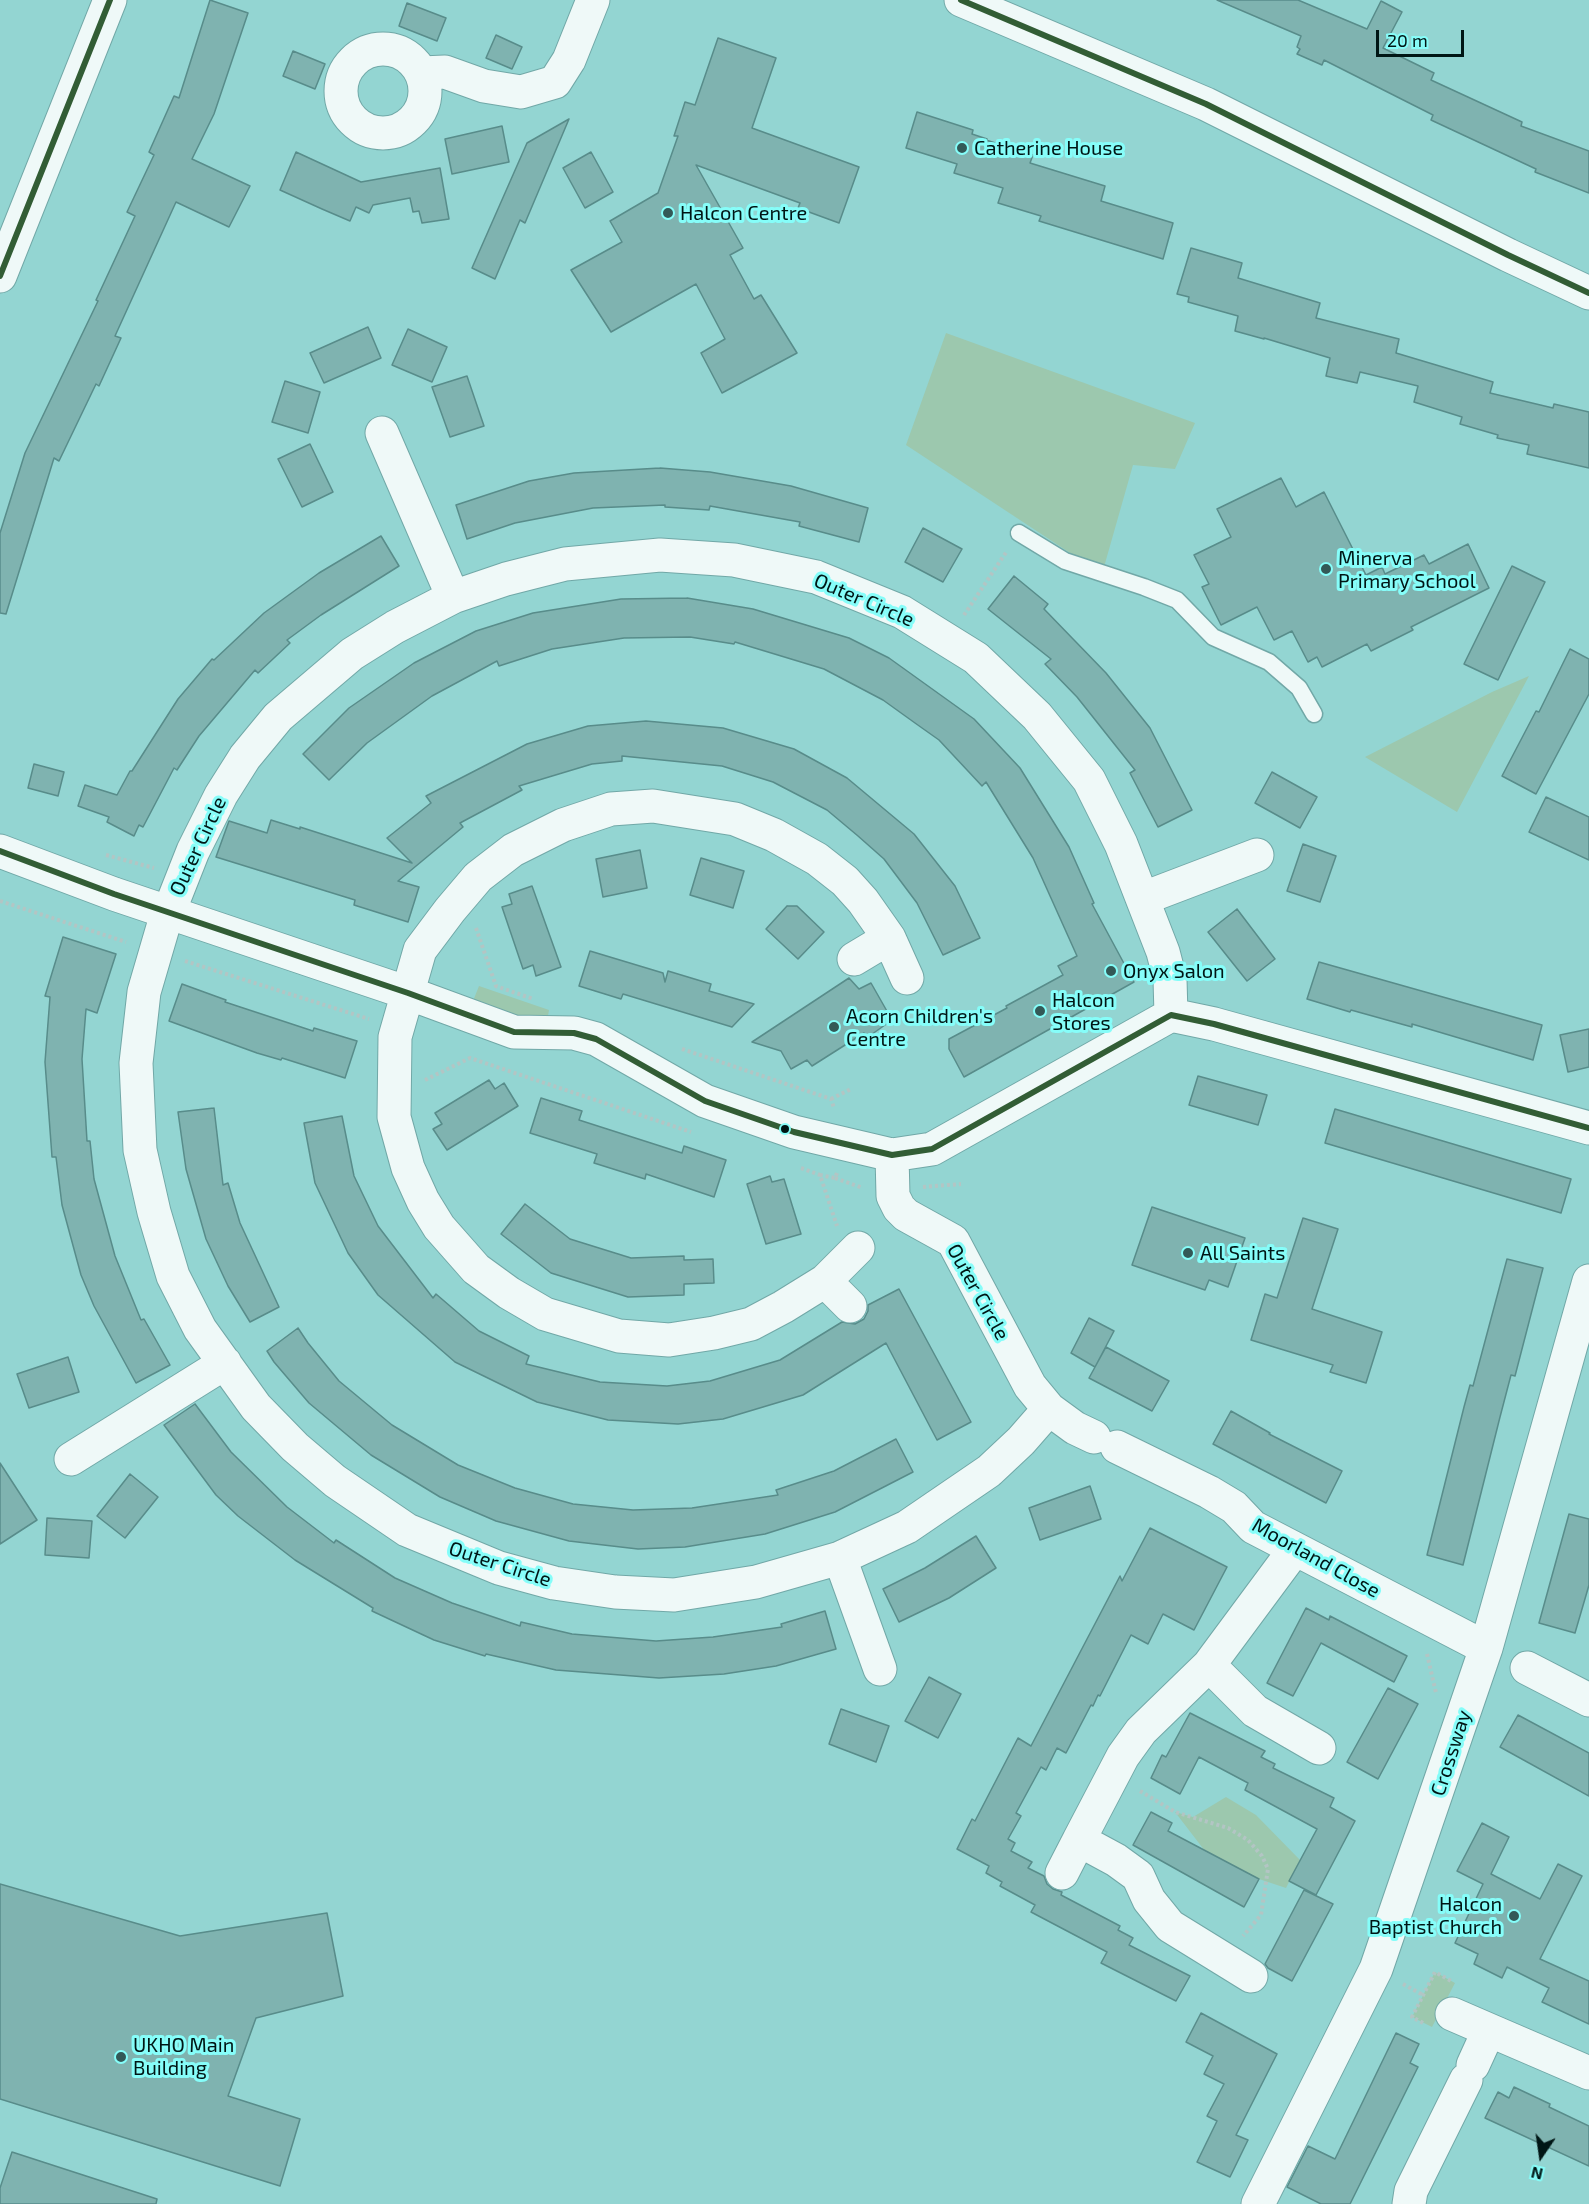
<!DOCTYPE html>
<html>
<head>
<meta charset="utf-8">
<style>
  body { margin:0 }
  #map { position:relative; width:1589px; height:2204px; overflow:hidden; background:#93d5d2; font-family:"Exo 2",sans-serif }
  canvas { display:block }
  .north { position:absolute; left:1511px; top:2126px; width:60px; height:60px; -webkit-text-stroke:4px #86fdf9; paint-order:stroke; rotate:193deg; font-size:16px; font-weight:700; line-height:24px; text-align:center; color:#001615 }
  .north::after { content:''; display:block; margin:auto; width:21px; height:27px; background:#001615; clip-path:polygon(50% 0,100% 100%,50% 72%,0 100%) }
  .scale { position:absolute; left:1376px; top:30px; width:88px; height:27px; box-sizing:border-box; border:3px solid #001615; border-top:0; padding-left:8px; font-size:18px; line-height:21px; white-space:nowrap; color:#001615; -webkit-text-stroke:4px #86fdf9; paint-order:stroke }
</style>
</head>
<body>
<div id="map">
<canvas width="1589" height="2204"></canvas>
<div class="north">N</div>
<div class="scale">20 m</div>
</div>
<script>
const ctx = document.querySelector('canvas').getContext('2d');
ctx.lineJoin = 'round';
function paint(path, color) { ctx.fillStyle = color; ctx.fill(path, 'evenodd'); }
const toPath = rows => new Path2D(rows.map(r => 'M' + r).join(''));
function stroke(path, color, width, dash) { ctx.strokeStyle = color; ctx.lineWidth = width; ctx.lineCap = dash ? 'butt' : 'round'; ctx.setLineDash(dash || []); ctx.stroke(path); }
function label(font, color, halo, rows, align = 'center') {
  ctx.font = font + ' "Exo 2",sans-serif'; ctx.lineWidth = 6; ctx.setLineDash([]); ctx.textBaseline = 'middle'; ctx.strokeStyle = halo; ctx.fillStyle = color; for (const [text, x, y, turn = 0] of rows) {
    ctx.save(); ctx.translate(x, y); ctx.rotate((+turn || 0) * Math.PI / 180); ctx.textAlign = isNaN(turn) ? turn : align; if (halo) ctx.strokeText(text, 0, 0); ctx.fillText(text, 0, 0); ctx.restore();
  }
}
const green = toPath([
  [946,333,1195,423,1175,469,1133,465,1102,574,906,445],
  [1529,676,1457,812,1365,757,1492,692],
  [479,986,549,1010,545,1033,467,1016],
  [1226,1797,1256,1815,1300,1860,1286,1888,1259,1879,1205,1851,1175,1812,1193,1817],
  [1435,1972,1455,1983,1432,2027,1412,2017]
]);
const building = toPath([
  [210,0,248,13,214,114,192,159,250,186,229,227,176,202,115,336,121,338,99,386,96,384,59,461,54,458,6,614,0,613,0,533,25,453,98,301,96,300,135,216,127,212,154,155,149,152,174,96,179,98,210,0],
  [1217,0,1298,0,1367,29,1381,1,1402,12,1383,48,1434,73,1431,80,1522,122,1521,126,1589,151,1589,193,1535,172,1536,169,1431,120,1433,115,1324,60,1322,65,1297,54,1300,49,1297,47,1301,36,1217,0],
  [407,3,446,18,437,41,399,26,407,3],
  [496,35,522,47,512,69,486,58,496,35],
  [718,38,776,58,752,128,859,167,839,223,798,208,800,203,696,165,743,248,730,255,754,299,761,295,797,353,722,393,701,353,725,339,696,284,611,332,571,270,622,242,610,221,658,193,678,136,674,136,685,102,695,105,718,38],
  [293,51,325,64,315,89,283,76,293,51],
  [917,112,973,130,972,134,987,139,986,140,1033,155,1030,163,1105,186,1101,201,1173,223,1163,259,1039,221,1041,216,998,203,1003,188,954,173,957,164,906,148,917,112],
  [569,119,525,223,520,220,495,279,472,268,527,143,569,119],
  [502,126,509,162,452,174,445,139,502,126],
  [296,152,361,182,440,168,449,219,422,223,419,211,413,212,410,198,373,205,369,213,356,207,350,221,322,209,280,190,296,152],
  [591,152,613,192,585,208,563,168,591,152],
  [1191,248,1242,263,1238,278,1320,303,1316,318,1399,339,1396,353,1493,382,1490,393,1553,408,1554,404,1589,412,1589,468,1527,454,1529,445,1497,438,1498,435,1460,424,1462,417,1414,402,1418,386,1360,372,1357,383,1326,376,1330,358,1264,338,1264,339,1235,331,1238,316,1188,302,1189,297,1177,294,1191,248],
  [368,327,381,358,324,383,310,353,368,327],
  [408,329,447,347,432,382,392,365,408,329],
  [467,376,484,426,450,437,432,387,467,376],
  [285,381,320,392,308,433,272,422,285,381],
  [310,444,333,492,302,507,278,459,310,444],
  [660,468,710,472,791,486,868,508,859,542,799,526,800,522,710,506,709,510,665,507,665,505,593,508,515,523,467,539,456,505,529,481,574,473,660,468],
  [1281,478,1296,507,1324,492,1366,575,1382,567,1385,574,1424,555,1429,564,1468,544,1489,588,1411,627,1413,630,1371,651,1367,644,1322,667,1317,657,1308,662,1292,631,1274,640,1257,607,1221,625,1202,587,1209,584,1194,555,1231,537,1217,509,1281,478],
  [923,528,962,549,943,582,905,562,923,528],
  [381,536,399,566,321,615,287,640,290,643,258,673,255,670,199,736,177,770,174,768,143,827,139,825,134,836,107,822,109,817,78,806,85,785,117,795,130,771,132,771,178,699,212,659,214,660,264,613,319,573,381,536],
  [1512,566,1545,582,1498,680,1464,664,1512,566],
  [1014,576,1048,604,1044,609,1106,673,1150,728,1192,810,1158,827,1130,773,1135,770,1077,697,1045,664,1051,659,988,609,1014,576],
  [687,598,753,609,849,638,889,658,974,719,1020,768,1069,847,1094,903,1092,904,1134,982,964,1077,949,1049,949,1039,1007,1008,1006,1006,1063,975,1058,966,1077,956,1033,858,986,782,982,786,939,740,915,723,883,700,824,669,735,642,734,644,690,637,624,638,552,649,499,666,497,661,432,696,367,743,329,780,303,754,349,708,414,663,476,631,533,613,621,599,687,598],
  [1570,649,1589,659,1589,694,1536,794,1502,776,1536,711,1539,712,1570,649],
  [646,721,723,728,794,749,847,778,914,834,955,886,980,938,943,955,917,903,884,859,858,836,827,810,773,782,722,766,622,756,622,761,592,764,519,786,522,790,460,823,463,827,398,881,419,887,408,922,354,905,355,900,216,857,229,821,267,833,271,820,300,829,300,827,412,863,387,838,431,803,426,796,527,744,588,726,646,721],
  [34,764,64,772,58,796,28,788,34,764],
  [1272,772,1317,797,1300,828,1255,803,1272,772],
  [1546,797,1589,817,1589,860,1529,832,1546,797],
  [1303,844,1336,856,1320,902,1287,891,1303,844],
  [640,850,647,888,603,897,596,859,640,850],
  [701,858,744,871,733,908,690,895,701,858],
  [532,886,561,967,536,976,533,965,523,969,502,907,512,904,509,894,532,886],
  [787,906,797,906,824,932,798,959,766,929,787,906],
  [1237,909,1275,959,1247,981,1208,932,1237,909],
  [63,937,116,954,97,1013,86,1009,82,1059,87,1141,90,1141,94,1179,115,1256,141,1320,144,1319,170,1365,136,1383,94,1306,81,1275,62,1205,56,1157,52,1157,45,1062,50,997,45,996,63,937],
  [590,951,663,973,665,982,668,971,711,984,709,991,754,1004,732,1027,623,994,621,999,579,986,590,951],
  [1319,962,1542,1025,1533,1060,1412,1024,1412,1027,1351,1010,1350,1012,1307,999,1319,962],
  [849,978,859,989,871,983,892,1020,868,1037,864,1033,812,1066,807,1060,791,1069,781,1051,752,1042,849,978],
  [182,984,226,1000,225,1002,313,1031,314,1028,357,1041,345,1078,282,1058,281,1060,257,1053,169,1021,182,984],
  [1589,1029,1589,1067,1568,1072,1560,1035,1589,1029],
  [1198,1076,1267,1095,1258,1125,1189,1105,1198,1076],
  [489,1080,495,1089,504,1083,518,1106,447,1150,433,1129,442,1124,435,1113,489,1080],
  [541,1098,582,1111,579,1120,682,1153,684,1146,726,1160,714,1197,646,1174,645,1179,594,1163,597,1154,530,1133,541,1098],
  [214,1108,223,1185,228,1183,240,1223,279,1307,250,1322,228,1286,206,1239,186,1169,178,1112,214,1108],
  [1335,1109,1571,1179,1561,1213,1325,1143,1335,1109],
  [342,1116,354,1176,378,1226,433,1298,436,1294,479,1331,529,1356,526,1364,600,1382,667,1386,710,1381,780,1360,842,1322,855,1324,864,1319,868,1311,868,1305,899,1289,971,1422,937,1440,886,1343,803,1395,723,1419,678,1424,608,1420,537,1402,455,1362,378,1295,348,1253,315,1183,304,1123,342,1116],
  [770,1176,772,1182,784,1179,801,1234,766,1244,747,1184,770,1176],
  [525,1204,570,1239,631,1258,684,1256,684,1260,713,1259,714,1283,684,1284,684,1295,628,1297,551,1273,501,1234,525,1204],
  [1152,1207,1245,1238,1228,1287,1209,1280,1205,1290,1132,1265,1152,1207],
  [1303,1218,1338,1229,1312,1309,1382,1332,1366,1383,1330,1372,1333,1365,1251,1340,1265,1294,1277,1298,1303,1218],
  [1507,1259,1543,1268,1515,1376,1511,1375,1500,1417,1463,1565,1427,1555,1464,1407,1470,1385,1473,1386,1507,1259],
  [1089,1318,1114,1331,1095,1367,1071,1353,1089,1318],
  [298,1328,308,1343,339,1381,392,1425,458,1465,515,1488,573,1504,633,1510,692,1508,778,1495,776,1490,834,1471,896,1439,913,1472,835,1512,765,1534,685,1547,638,1549,569,1541,496,1521,440,1497,371,1455,309,1403,274,1362,267,1351,298,1328],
  [1106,1347,1169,1381,1152,1411,1089,1378,1106,1347],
  [68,1357,79,1392,29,1408,17,1374,68,1357],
  [195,1404,231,1452,287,1507,334,1543,336,1540,395,1578,452,1603,520,1626,521,1622,572,1634,656,1641,713,1637,782,1627,781,1624,825,1611,836,1649,776,1666,724,1674,659,1678,556,1670,486,1654,485,1656,434,1640,372,1611,373,1608,295,1560,238,1516,216,1495,164,1425,195,1404],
  [1231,1411,1270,1433,1269,1434,1342,1471,1326,1503,1213,1444,1231,1411],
  [0,1463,37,1520,0,1544,0,1463],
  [130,1474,158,1497,125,1538,97,1516,130,1474],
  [1090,1486,1101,1519,1040,1540,1029,1508,1090,1486],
  [1569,1514,1589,1519,1589,1585,1575,1633,1539,1623,1569,1514],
  [47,1518,92,1521,89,1558,45,1555,47,1518],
  [1150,1528,1227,1567,1194,1630,1163,1614,1148,1644,1131,1635,1100,1696,1098,1695,1093,1706,1091,1705,1066,1753,1057,1748,1046,1770,1041,1767,1016,1813,1021,1816,1008,1839,1015,1843,1011,1851,1032,1862,1028,1868,1044,1876,1047,1884,1053,1889,1062,1892,1061,1895,1120,1926,1118,1930,1133,1938,1129,1945,1190,1976,1176,2001,1101,1963,1107,1952,1031,1912,1035,1905,1000,1886,1002,1882,986,1873,989,1866,957,1849,972,1819,975,1821,1018,1738,1031,1746,1120,1576,1122,1581,1150,1528],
  [976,1536,996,1568,949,1598,899,1622,883,1589,925,1568,976,1536],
  [1306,1608,1329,1620,1330,1616,1407,1656,1394,1682,1321,1643,1293,1696,1267,1683,1306,1608],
  [929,1677,961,1694,938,1738,905,1721,929,1677],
  [1388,1688,1418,1704,1378,1779,1347,1762,1388,1688],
  [841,1709,889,1726,876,1762,829,1744,841,1709],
  [1190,1713,1265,1751,1261,1757,1275,1764,1273,1768,1334,1798,1330,1807,1355,1821,1316,1895,1289,1881,1317,1829,1245,1790,1248,1783,1199,1757,1180,1794,1151,1778,1162,1755,1166,1757,1190,1713],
  [1518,1715,1589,1753,1589,1796,1500,1747,1518,1715],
  [1151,1812,1172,1823,1168,1831,1259,1879,1244,1907,1133,1845,1151,1812],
  [1482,1823,1509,1837,1491,1874,1540,1899,1558,1864,1582,1876,1540,1959,1589,1981,1589,2024,1542,2002,1549,1988,1507,1967,1502,1978,1474,1964,1478,1954,1455,1943,1483,1884,1457,1871,1482,1823],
  [0,1884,180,1936,327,1913,343,1996,256,2018,228,2096,300,2119,280,2186,0,2099,0,1884],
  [1304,1890,1333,1904,1292,1981,1268,1968,1265,1964,1304,1890],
  [1201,2013,1277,2054,1236,2135,1248,2140,1230,2177,1197,2162,1217,2121,1207,2116,1224,2084,1204,2074,1213,2056,1186,2042,1201,2013],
  [1396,2033,1419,2044,1410,2063,1418,2067,1350,2204,1321,2204,1287,2187,1308,2146,1335,2159,1396,2033],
  [1514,2087,1550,2104,1549,2107,1589,2126,1589,2166,1485,2118,1498,2092,1509,2098,1514,2087],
  [12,2152,157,2199,156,2204,0,2204,0,2188,12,2152]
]);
const path = toPath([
  [964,615,1007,551],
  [106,855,154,868],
  [0,901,126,942],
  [476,928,496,986,533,999],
  [185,961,369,1019],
  [682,1049,831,1099,834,1108],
  [425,1080,470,1058,691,1132],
  [831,1099,851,1089],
  [801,1168,820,1175],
  [837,1173,835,1178,820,1175,837,1226],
  [835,1178,863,1188],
  [923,1187,961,1184],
  [1427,1654,1436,1693],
  [1140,1791,1175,1812,1228,1828,1248,1840,1262,1856,1268,1869,1261,1915,1243,1936],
  [1403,1984,1423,1995],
  [1423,2023,1412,2017,1435,1972,1453,1982]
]);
const lane = toPath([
  [1019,533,1065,561,1144,587,1177,600,1213,637,1269,662,1299,688,1314,714]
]);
const street = toPath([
  '341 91a42 42 0 1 1 84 0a42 42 0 1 1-84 0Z',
  [422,73,445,72,484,86,521,92,555,82,569,60,593,0],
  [382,433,453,597],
  [0,851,114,894,408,993,514,1032,574,1033,596,1039,705,1101,794,1132,892,1155,932,1149,1171,1015,1214,1024,1589,1128],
  [1144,898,1257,855],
  [854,959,889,938],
  [892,1155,893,1196,899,1208,906,1215,953,1241,1030,1386,1049,1409,1075,1428,1094,1437],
  [858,1248,825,1281,783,1307,751,1324,714,1333,669,1340,619,1336,545,1314,509,1293,476,1269,439,1227,423,1201,408,1168,394,1117,395,1037,420,950,450,910,478,877,513,850,563,825,611,809,653,806,735,819,774,835,817,859,845,881,863,901,889,938,907,978],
  [825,1281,850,1306],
  [1049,1409,1021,1441,989,1471,907,1527,840,1558,756,1582,674,1595,615,1592,554,1583,499,1568,407,1530,335,1481,295,1447,256,1407,200,1329,173,1276,154,1212,140,1150,136,1063,144,992,163,927,193,851,221,795,245,757,278,717,352,654,395,627,453,597,506,579,565,564,660,555,734,560,816,577,902,612,976,658,1037,716,1089,780,1121,844,1163,952,1170,979,1171,1015],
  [1117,1447,1209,1492,1234,1507,1253,1527,1486,1648],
  [71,1459,225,1363],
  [840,1558,880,1669],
  [1209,1665,1255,1711,1319,1748],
  [1527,1668,1589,1700],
  [1062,1873,1079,1840],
  [1251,1976,1170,1926,1149,1900,1138,1876,1116,1860,1079,1840,1123,1756,1141,1731,1209,1665,1295,1549],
  [1452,2014,1489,2030],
  [1473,2065,1489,2030,1589,2073],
  [1258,2204,1376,1969,1486,1648,1589,1281],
  [1409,2204,1411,2191,1466,2080]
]);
const secondary = toPath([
  [961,0,1206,104,1508,255,1589,293],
  [0,276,110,0]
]);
const bus1 = toPath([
  [961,0,1206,104,1508,255,1589,293],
  [0,276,110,0],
  [0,851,114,894,408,993,514,1032,574,1033,596,1039,705,1101,794,1132,892,1155,932,1149,1171,1015,1214,1024,1589,1128]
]);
const markers = [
  [962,148,6,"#335957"],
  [668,213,6,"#335957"],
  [1326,569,6,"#335957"],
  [1111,971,6,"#335957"],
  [1040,1011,6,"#335957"],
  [834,1027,6,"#335957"],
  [785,1129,5,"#001615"],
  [1188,1253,6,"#335957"],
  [1514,1916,6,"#335957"],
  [121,2057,6,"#335957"]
];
const poiNames = [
  ["Catherine House",974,148],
  ["Halcon Centre",680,213],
  ["Minerva",1338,558],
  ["Primary School",1338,581],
  ["Onyx Salon",1123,971],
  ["Halcon",1052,1000],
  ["Stores",1052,1023],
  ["Acorn Children's",846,1016],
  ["Centre",846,1039],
  ["All Saints",1200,1253],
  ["Halcon",1502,1904,"right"],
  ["Baptist Church",1502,1927,"right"],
  ["UKHO Main",133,2045],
  ["Building",133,2068]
];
const streetNames = [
  ["Outer Circle",864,600,23],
  ["Outer Circle",198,846,-65],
  ["Outer Circle",978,1292,61],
  ["Moorland Close",1316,1558,29],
  ["Outer Circle",500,1564,18],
  ["Crossway",1451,1753,-72]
];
paint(green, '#9cc8ae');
paint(building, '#7fb3b0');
stroke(building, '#588c8a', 1.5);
stroke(lane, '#71a8a7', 19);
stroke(street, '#71a8a7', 35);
stroke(secondary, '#71a8a7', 35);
stroke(path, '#b3c5c4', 4, [3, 3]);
stroke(lane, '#eff9f8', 16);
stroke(street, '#eff9f8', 33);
stroke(secondary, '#eff9f8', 33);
stroke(bus1, '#325d35', 6);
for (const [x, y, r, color] of markers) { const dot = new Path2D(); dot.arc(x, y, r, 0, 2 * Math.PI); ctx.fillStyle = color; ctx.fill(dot); stroke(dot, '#86fdf9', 2); }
label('20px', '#001615', '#86fdf9', poiNames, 'left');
label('20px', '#001615', '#86fdf9', streetNames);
</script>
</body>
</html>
